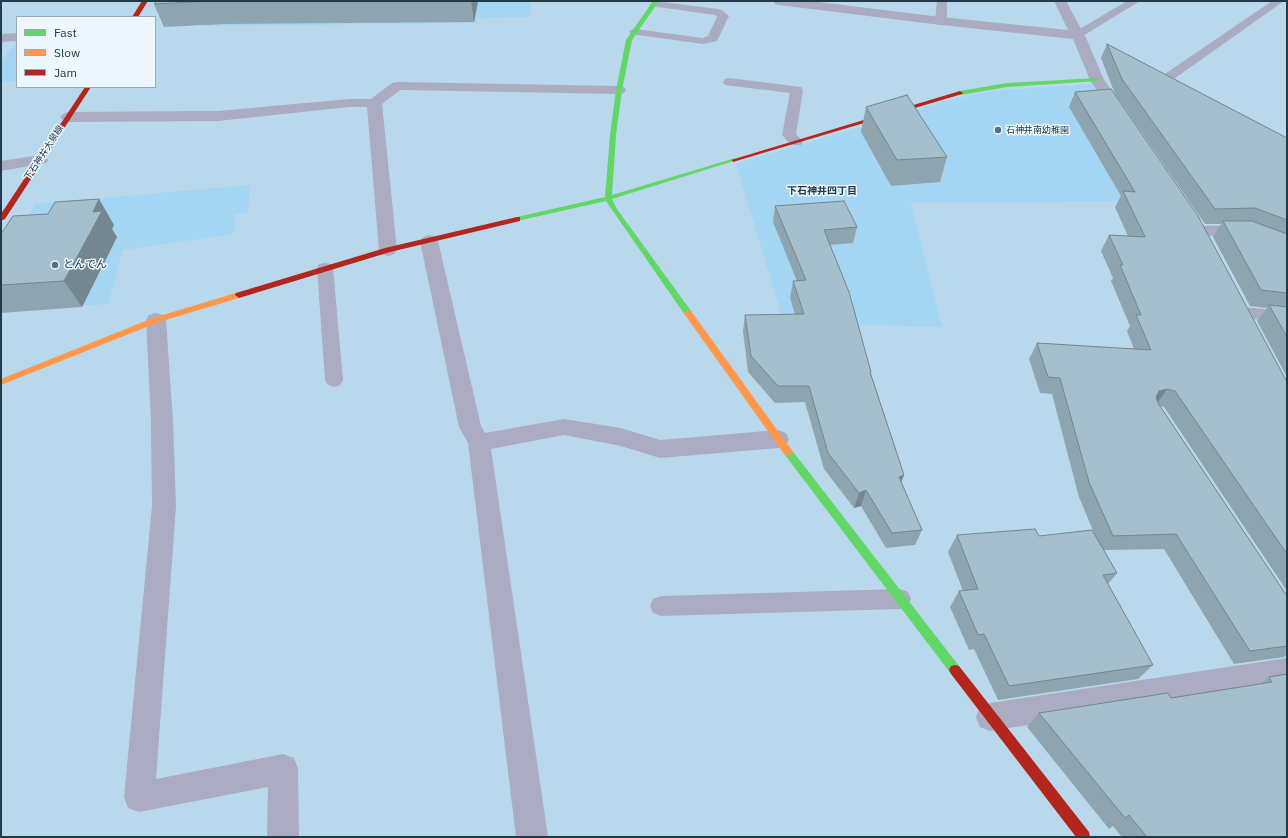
<!DOCTYPE html>
<html>
<head>
<meta charset="utf-8">
<style>
  body { margin:0 }
  #map { position:relative; width:1288px; height:838px; overflow:hidden; background:#b9d8eb; font-family:"IBM Plex Sans",sans-serif }
  canvas { display:block }
  .frame { position:absolute; inset:0; border:2px solid #223946; pointer-events:none }
  .legend { position:absolute; left:16px; top:16px; width:140px; height:72px; box-sizing:border-box; background:#ecf7fe; border:1px solid #9babb4; margin:0; padding:5px 7px; list-style:none; font-size:12px; color:#223946 }
  .legend li { display:flex; align-items:center; gap:8px; height:20px }
  .legend b { width:20px; border:1px solid #9babb4 }
</style>
</head>
<body>
<div id="map">
<canvas width="1288" height="838"></canvas>
<div class="frame"></div>
<ul class="legend">
<li><b style="height:5px;background:#63d668"></b>Fast</li>
<li><b style="height:5px;background:#ff974d"></b>Slow</li>
<li><b style="height:5px;background:#b3261e"></b>Jam</li>
</ul>
</div>
<script>
const ctx = document.querySelector('canvas').getContext('2d');
ctx.lineJoin = 'round';
function paint(path, color) { ctx.fillStyle = color; ctx.fill(path, 'evenodd'); }
const toPath = rows => new Path2D(rows.map(r => 'M' + r).join(''));
function stroke(path, color, width, dash) { ctx.strokeStyle = color; ctx.lineWidth = width; ctx.lineCap = dash ? 'butt' : 'round'; ctx.setLineDash(dash || []); ctx.stroke(path); }
function label(font, color, halo, rows, align = 'center') {
  ctx.font = font + ' "IBM Plex Sans","Noto Sans JP",sans-serif'; ctx.lineWidth = 3; ctx.setLineDash([]); ctx.textBaseline = 'middle'; ctx.strokeStyle = halo; ctx.fillStyle = color; for (const [text, x, y, turn = 0] of rows) {
    ctx.save(); ctx.translate(x, y); ctx.rotate((+turn || 0) * Math.PI / 180); ctx.textAlign = isNaN(turn) ? turn : align; if (halo) ctx.strokeText(text, 0, 0); ctx.fillText(text, 0, 0); ctx.restore();
  }
}
const built = toPath([
  [162,1,531,1,529,17,477,18,477,23,204,26,215,6],
  [17,42,17,81,1,82,1,61],
  [1092,84,1169,201,911,203,942,327,784,323,736,164,957,98,993,91],
  [250,185,248,213,235,215,233,234,123,250,108,304,1,312,15,238,35,204]
]);
const lane = toPath([
  [654,1,718,9,722,10,729,16,717,41,703,44,631,34,629,32,631,30,635,29,703,38,708,36,717,17,715,15,651,6,650,4,654,1],
  [937,1,947,1,947,21,945,23,941,24,935,21,937,1],
  [1127,1,1140,1,1081,37,1077,38,1073,37,1071,35,1073,33,1127,1],
  [1272,1,1284,1,1164,86,1156,86,1154,83,1156,80,1272,1],
  [729,78,801,87,803,90,796,134,803,142,801,145,791,145,782,135,790,93,725,85,723,82,725,79,729,78],
  [1244,225,1287,241,1287,252,1242,235,1199,236,1194,234,1191,231,1194,228,1199,226,1244,225],
  [325,263,331,264,333,268,343,380,340,385,334,387,328,385,325,380,317,268,319,264,325,263],
  [1242,307,1287,311,1287,323,1236,317,1234,313,1236,309,1242,307],
  [900,589,908,592,911,599,908,606,900,609,661,616,653,613,650,606,653,599,661,596,900,589]
]);
const street = toPath([
  [773,1,810,1,941,17,1068,30,1054,1,1066,1,1087,40,1104,80,1128,114,1125,117,1120,119,1115,117,1090,80,1073,39,941,25,779,5,775,4,773,1],
  [17,33,17,41,1,42,1,34,17,33],
  [397,82,619,86,624,87,626,90,624,93,619,94,400,90,382,104,397,250,394,254,388,256,382,254,379,250,367,107,349,107,218,121,68,122,63,120,60,117,63,114,68,112,218,111,349,99,371,99,392,83,397,82],
  [40,155,46,157,48,160,46,163,1,171,1,161,40,155],
  [429,235,435,237,438,241,481,426,485,433,564,419,621,428,660,440,778,430,786,433,789,439,786,445,778,448,660,458,621,446,564,435,491,449,548,837,516,837,468,443,459,427,420,241,423,237,429,235],
  [156,313,163,315,166,320,173,422,176,506,156,779,283,754,294,758,298,769,299,837,267,837,268,787,139,812,128,808,124,797,152,506,151,422,146,320,149,315,156,313],
  [1287,658,1287,684,990,731,980,727,976,717,980,707,990,703,1287,658]
]);
const fast = toPath([
  [653,1,659,1,632,40,622,90,616,135,612,195,732,159,734,158,737,160,612,199,617,209,691,311,692,313,688,316,685,315,606,201,517,221,513,219,517,217,605,197,610,135,616,90,626,40,653,1],
  [1097,78,1099,79,1099,81,1007,87,960,95,957,93,960,91,1007,83,1097,78],
  [788,448,791,449,959,666,961,670,959,674,955,675,951,674,785,455,783,452,785,449,788,448]
]);
const slow = toPath([
  [239,292,242,293,243,295,242,297,159,322,1,385,1,379,153,318,239,292],
  [688,310,691,311,791,449,793,452,791,455,785,455,685,315,684,313,688,310]
]);
const jam = toPath([
  [142,1,148,1,138,17,132,17,142,1],
  [85,87,91,87,5,219,1,221,1,214,85,87],
  [960,91,963,93,962,94,736,161,734,162,731,160,960,91],
  [517,217,520,217,520,221,390,252,239,298,235,295,236,293,385,248,517,217],
  [955,665,959,666,1089,832,1090,837,1076,837,951,674,949,670,951,666,955,665]
]);
const wall = toPath([
  [157,1,478,1,474,22,224,24,164,27,154,4],
  [1107,44,1287,138,1287,377,1257,321,1267,308,1250,306,1213,237,1221,224,1205,224,1115,94,1101,58],
  [1075,92,1287,382,1287,591,1164,407,1160,406,1287,596,1287,654,1284,657,1234,664,1164,549,1104,550,1117,573,1108,584,1153,665,1138,679,998,700,974,649,969,650,950,607,959,591,963,591,948,552,957,535,1039,536,1094,533,1079,497,1052,394,1040,393,1029,359,1037,343,1134,349,1127,331,1130,326,1111,281,1113,278,1101,251,1109,235,1128,236,1115,207,1121,196,1069,107],
  [866,107,947,157,940,182,891,186,861,132],
  [775,206,857,227,853,243,830,245,871,372,871,374,904,475,901,482,922,530,915,545,886,548,861,506,854,508,824,469,805,402,775,403,748,372,743,331,745,315,795,314,790,298,793,281,797,281,773,222],
  [114,225,112,229,117,237,82,307,1,313,1,234],
  [1287,674,1287,837,1122,837,1113,826,1109,829,1027,727,1039,713,1171,698,1260,684,1269,677]
]);
const shadedWall = toPath([
  [471,1,478,1,474,22],
  [99,199,114,225,112,229,117,237,82,307,64,281,93,212],
  [1167,389,1156,405,1149,407,1159,391],
  [904,475,898,490,899,477],
  [866,490,861,506,854,508,859,493]
]);
const building = toPath([
  [157,1,213,1,154,4,157,1],
  [1107,44,1287,138,1287,220,1255,208,1215,209,1122,79,1107,44],
  [1111,89,1198,216,1287,382,1287,554,1175,391,1167,389,1159,391,1156,397,1158,403,1287,596,1287,646,1250,651,1176,534,1113,536,1089,482,1060,378,1048,377,1037,343,1151,350,1136,315,1141,315,1120,265,1123,265,1109,235,1145,237,1123,191,1135,192,1075,92,1111,89],
  [907,95,947,157,897,160,866,107,907,95],
  [99,199,93,212,102,211,64,281,1,285,1,234,13,216,48,214,55,202,99,199],
  [844,201,857,227,824,230,849,292,871,372,870,372,904,475,899,477,922,530,892,533,866,490,859,493,828,453,809,386,778,386,751,356,745,315,804,314,793,281,806,280,775,206,844,201],
  [1223,221,1252,221,1287,234,1287,293,1261,290,1223,221],
  [1269,305,1287,307,1287,337,1269,305],
  [1035,529,1039,536,1092,530,1117,573,1103,575,1153,665,1009,686,984,634,978,635,959,591,978,589,957,535,1035,529],
  [1287,674,1287,837,1147,837,1129,815,1125,818,1039,713,1168,693,1171,698,1272,682,1269,677,1287,674]
]);
const markers = [
  [998,130,4,"#577180"],
  [55,265,4,"#577180"]
];
const farPoinames = [
  ["石神井南幼稚園",1006,130]
];
const farStreetnames = [
  ["下石神井大泉線",44,153,-57]
];
const farNeighbourhoodnames = [
  ["下石神井四丁目",822,191]
];
const poiNames = [
  ["とんでん",63,265]
];
paint(built, '#a4d5f2');
paint(lane, '#abacc1');
paint(street, '#abacc1');
paint(fast, '#63d668');
paint(slow, '#ff974d');
paint(jam, '#b3261e');
paint(wall, '#8ea5af');
paint(shadedWall, '#74868f');
paint(building, '#a5c0cc');
stroke(building, '#74868f', 1);
for (const [x, y, r, color] of markers) { const dot = new Path2D(); dot.arc(x, y, r, 0, 2 * Math.PI); ctx.fillStyle = color; ctx.fill(dot); stroke(dot, '#ecf7fe', 1.5); }
label('9px', '#223946', '#ecf7fe', farPoinames, 'left');
label('9px', '#223946', '#ecf7fe', farStreetnames);
label('bold 10px', '#223946', '#ecf7fe', farNeighbourhoodnames);
label('11px', '#223946', '#ecf7fe', poiNames, 'left');
</script>
</body>
</html>
